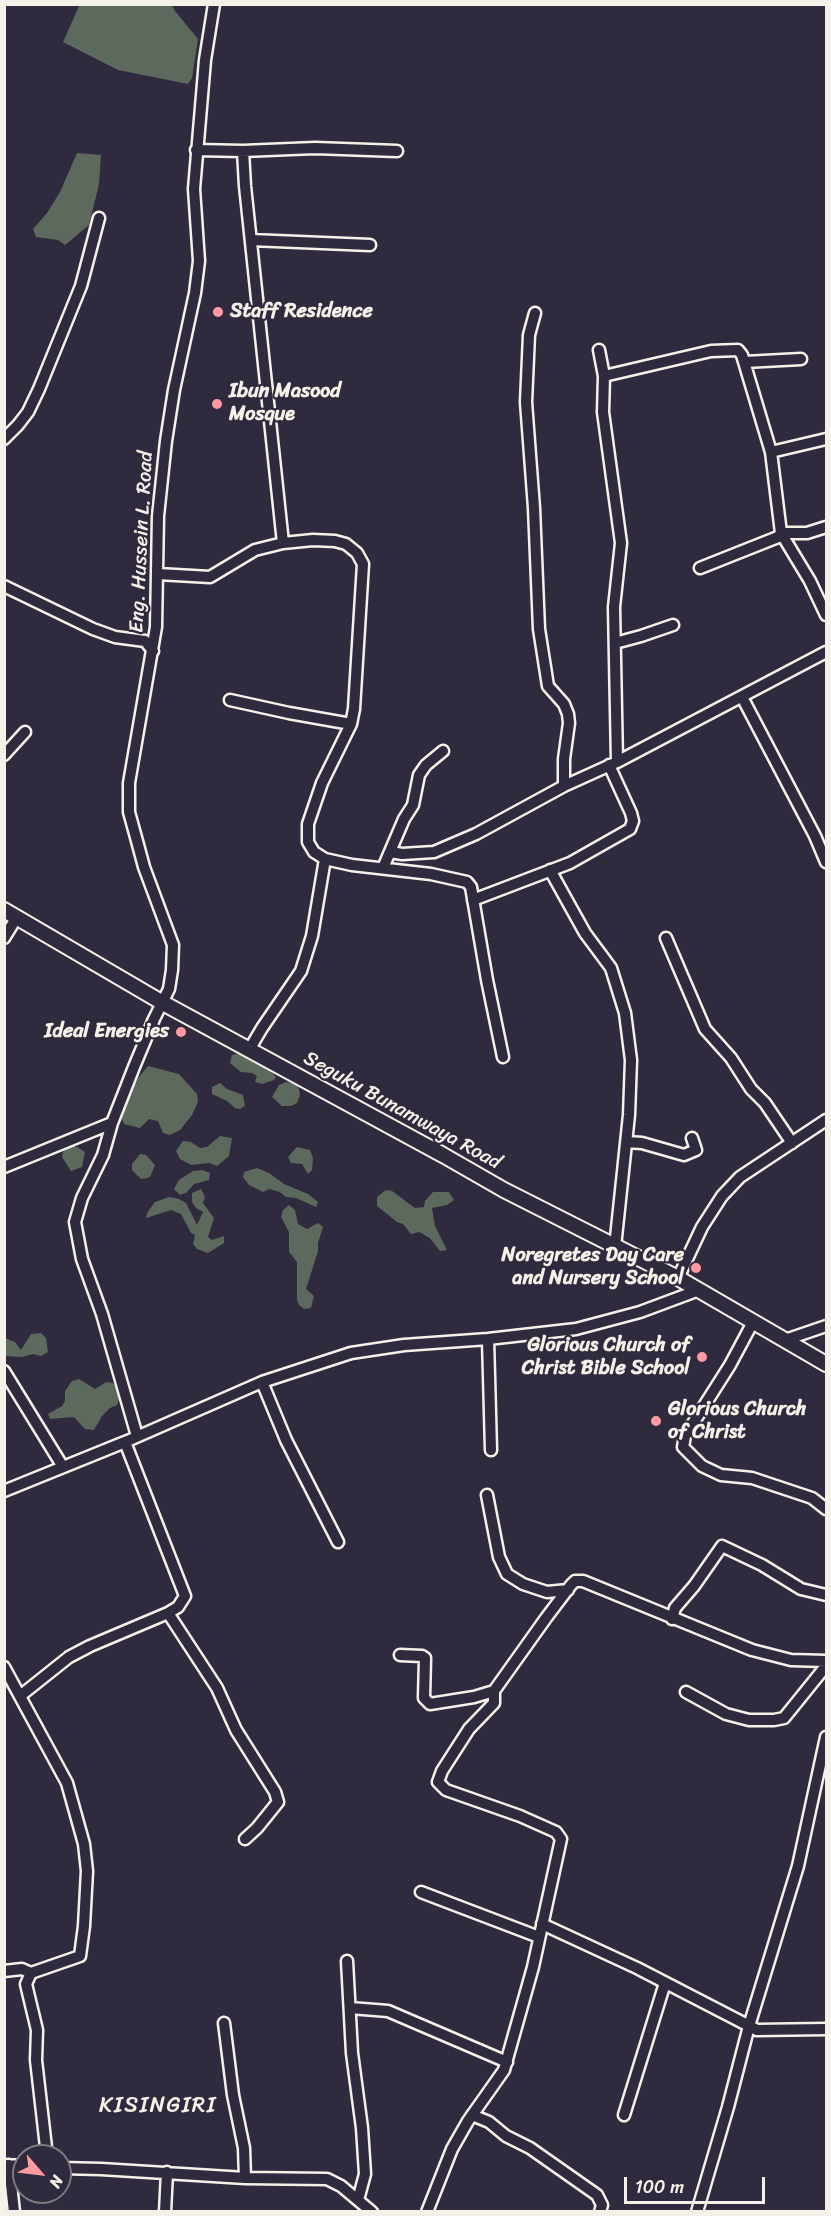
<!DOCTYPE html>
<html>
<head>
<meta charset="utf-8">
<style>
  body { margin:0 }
  #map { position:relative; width:831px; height:2216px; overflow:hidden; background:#2f2a3d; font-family:Sriracha,sans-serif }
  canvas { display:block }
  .frame { position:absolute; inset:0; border:6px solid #f4f1e8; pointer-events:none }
  .north { position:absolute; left:12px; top:2144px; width:60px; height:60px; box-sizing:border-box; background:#2f2a3d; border:2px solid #7e7a81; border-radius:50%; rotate:118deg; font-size:16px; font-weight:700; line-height:24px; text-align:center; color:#f4f1e8 }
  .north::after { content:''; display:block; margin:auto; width:21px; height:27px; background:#ff9aa2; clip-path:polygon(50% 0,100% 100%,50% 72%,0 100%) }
  .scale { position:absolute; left:624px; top:2177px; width:141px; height:27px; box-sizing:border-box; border:3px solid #f4f1e8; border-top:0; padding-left:8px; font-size:18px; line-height:21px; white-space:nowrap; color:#f4f1e8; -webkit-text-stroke:4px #2f2a3d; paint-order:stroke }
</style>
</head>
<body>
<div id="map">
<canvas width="831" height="2216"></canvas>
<div class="frame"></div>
<div class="north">N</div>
<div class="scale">100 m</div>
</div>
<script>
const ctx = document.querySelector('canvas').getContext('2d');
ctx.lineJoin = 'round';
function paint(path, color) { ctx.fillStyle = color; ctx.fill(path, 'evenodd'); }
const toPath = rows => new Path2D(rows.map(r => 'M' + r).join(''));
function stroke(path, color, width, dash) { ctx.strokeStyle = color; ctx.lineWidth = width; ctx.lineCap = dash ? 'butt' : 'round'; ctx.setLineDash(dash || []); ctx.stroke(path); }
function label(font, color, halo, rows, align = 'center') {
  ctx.font = font + ' Sriracha,sans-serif'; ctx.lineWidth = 4.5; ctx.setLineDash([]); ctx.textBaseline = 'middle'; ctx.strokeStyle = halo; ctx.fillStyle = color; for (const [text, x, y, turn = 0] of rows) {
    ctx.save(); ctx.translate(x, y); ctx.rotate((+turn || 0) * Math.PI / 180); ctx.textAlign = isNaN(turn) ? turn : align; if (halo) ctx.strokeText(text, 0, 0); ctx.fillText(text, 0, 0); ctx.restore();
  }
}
const green = toPath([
  [80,4,172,5,175,11,198,39,192,78,188,84,118,70,63,42],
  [77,153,101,155,99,184,89,225,65,245,58,240,36,237,33,229,47,213,60,192],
  [242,1053,265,1065,276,1077,274,1080,262,1084,255,1082,257,1076,252,1073,241,1072,230,1063,232,1055],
  [148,1066,179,1074,197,1094,198,1102,192,1115,180,1130,170,1135,163,1133,158,1121,149,1119,140,1128,124,1124,120,1115,139,1077],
  [286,1082,298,1084,300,1095,297,1103,291,1106,282,1106,272,1097,279,1085],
  [220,1083,227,1089,243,1095,245,1106,240,1109,235,1108,227,1101,212,1094,212,1087],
  [220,1136,232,1138,229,1156,217,1166,209,1163,191,1165,180,1159,176,1151,183,1141,191,1142,200,1148,207,1147],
  [71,1146,77,1147,85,1152,82,1167,71,1171,62,1157,63,1152],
  [297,1147,310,1150,313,1158,312,1170,308,1174,302,1164,291,1163,288,1157],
  [140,1154,146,1155,155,1165,150,1177,147,1178,141,1179,132,1170,132,1164],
  [257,1168,269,1173,284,1184,308,1194,318,1202,316,1207,296,1198,286,1197,280,1192,269,1189,263,1192,249,1185,243,1177,244,1172],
  [202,1170,210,1173,209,1180,194,1184,186,1193,180,1195,174,1189,179,1180,193,1171],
  [201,1189,205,1197,203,1203,214,1218,208,1237,212,1240,224,1236,224,1243,208,1253,197,1249,193,1244,195,1235,191,1233,181,1214,171,1210,146,1218,147,1213,155,1202,169,1197,179,1199,186,1203,197,1225,203,1212,196,1208,192,1202,192,1193],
  [386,1190,392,1191,415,1208,424,1207,425,1201,433,1192,449,1192,454,1200,447,1205,432,1208,435,1226,447,1250,440,1251,430,1238,419,1232,411,1234,403,1224,397,1222,377,1206,377,1197],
  [289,1205,295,1210,298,1224,307,1229,318,1223,323,1227,318,1243,318,1251,306,1289,314,1296,311,1308,304,1309,299,1305,297,1300,297,1262,289,1252,289,1232,281,1217,283,1210],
  [41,1333,46,1338,48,1352,41,1356,33,1354,22,1357,5,1356,5,1338,15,1342,21,1350,31,1334],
  [79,1379,95,1389,106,1382,113,1383,118,1390,119,1399,117,1405,110,1408,102,1416,94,1430,85,1429,74,1417,50,1419,48,1414,62,1406,65,1401,65,1391,72,1381]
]);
const minor = toPath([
  [196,150,243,151,245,186,283,543],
  [243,151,315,148,397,151],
  [251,240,370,245],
  [535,313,529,335,526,402,534,508,539,629,548,686,564,704,568,714,569,723,564,759,564,786],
  [599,350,604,376,603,412,621,543,614,607,617,762],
  [745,362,801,359],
  [604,376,711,351,738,350,742,355,771,452,781,533,778,537,700,568],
  [4,439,18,425,28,412,39,389,81,286,99,218],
  [771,452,826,439],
  [826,527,807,533,781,533,810,581,826,615],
  [158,574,210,577,255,550,283,543,313,540,335,541,346,544,357,553,363,564,354,709,351,724,322,783,308,824,308,842,314,852,325,859,352,865,431,874,467,882,471,887,487,980,503,1057],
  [4,586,93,629,115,637,145,641,153,651],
  [615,643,641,636,673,625],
  [742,697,815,836,826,862],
  [230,700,289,713,351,724],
  [4,755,25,732],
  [391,852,402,854,434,852,476,834,564,786,617,762,826,652],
  [383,868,404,819,413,805,419,775,426,765,443,751],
  [550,870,585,933,611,968,625,1013,631,1060,629,1115,615,1247],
  [473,900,570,863,630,829,633,821,631,813,609,765],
  [4,938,17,917],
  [666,938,705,1029,731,1058,751,1089,765,1103,792,1143],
  [249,1050,262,1028,301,971,312,936,325,859],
  [627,1142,642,1143,684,1155,696,1150,692,1138],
  [4,1167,112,1123],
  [678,1278,702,1227,722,1196,740,1177,826,1120],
  [753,1322,730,1365,685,1436,683,1447,702,1466,721,1475,752,1478,812,1498,826,1509],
  [488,1339,491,1450],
  [785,1340,826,1326],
  [4,1371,63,1467],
  [262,1382,286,1440,338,1542],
  [137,1436,102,1314,82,1259,75,1222,82,1198,103,1155,112,1123,134,1067,154,1019,169,989,172,970,173,945,144,867,137,841,129,812,129,783,156,627,158,516,166,441,174,390,195,293,199,261,194,189,205,60,214,4],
  [125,1442,185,1596,178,1607,168,1613,217,1688,236,1730,275,1792,278,1802,257,1828,245,1839],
  [4,1491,125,1442,262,1382,351,1353,404,1345,488,1339,576,1329,640,1312,699,1290],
  [487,1495,499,1557,507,1574,523,1584,547,1592,568,1590],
  [672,1619,675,1608,694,1586,722,1546,762,1565,801,1589,826,1595],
  [400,1655,422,1656,425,1658,424,1698,430,1704,474,1697,494,1691],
  [4,1667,67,1783,84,1844,87,1871,84,1926,80,1956,31,1973,26,1984,37,2030,36,2060,47,2156],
  [686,1692,726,1714,749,1720,774,1720,784,1718,826,1666],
  [20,1696,69,1657,90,1646,168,1613],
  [421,1892,539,1937],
  [542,1924,637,1968,757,2030,826,2029],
  [347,1961,352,2053,362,2128,365,2174,358,2200],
  [4,1971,22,1969,31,1973],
  [350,2008,388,2011,507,2062],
  [224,2023,233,2095,244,2148,245,2178],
  [472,2115,489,2122,506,2136,530,2148,597,2195,602,2205,600,2212],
  [624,2115,665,1983],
  [4,2165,24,2166],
  [9,2165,14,2212],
  [60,2168,101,2169,245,2178,327,2179,341,2186,372,2212],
  [165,2212,167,2172],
  [427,2212,452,2149,468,2121,504,2070,533,1967,561,1839,556,1832,520,1816,446,1790,438,1782,442,1771,469,1729,494,1703,494,1691,546,1618,571,1585,575,1581,583,1581,752,1650,791,1660,826,1661],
  [697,2212,728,2107,749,2026,798,1866,826,1737]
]);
const secondary = toPath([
  [4,910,163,1003,443,1155,504,1190,678,1278,826,1364]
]);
const markers = [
  [218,312,6,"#ff9aa2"],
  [217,404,6,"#ff9aa2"],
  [181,1032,6,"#ff9aa2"],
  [696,1268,6,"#ff9aa2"],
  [702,1357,6,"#ff9aa2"],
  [656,1421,6,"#ff9aa2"]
];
const poiNames = [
  ["Staff Residence",230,312],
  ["Ibun Masood",229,392],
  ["Mosque",229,415],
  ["Ideal Energies",169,1032,"right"],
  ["Noregretes Day Care",684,1256,"right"],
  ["and Nursery School",684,1279,"right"],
  ["Glorious Church of",690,1346,"right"],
  ["Christ Bible School",690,1369,"right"],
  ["Glorious Church",668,1410],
  ["of Christ",668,1433]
];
const streetNames = [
  ["Eng. Hussein L. Road",142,542,-87],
  ["Seguku Bunamwaya Road",402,1111,29]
];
const quarterNames = [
  ["KISINGIRI",158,2106]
];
paint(green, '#5e695e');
stroke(minor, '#f4f1e8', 15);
stroke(secondary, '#f4f1e8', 18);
stroke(minor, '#2f2a3d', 10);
stroke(secondary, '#2f2a3d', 14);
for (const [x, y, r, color] of markers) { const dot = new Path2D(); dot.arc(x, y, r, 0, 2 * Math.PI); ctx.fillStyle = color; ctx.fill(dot); stroke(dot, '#2f2a3d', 2); }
label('bold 20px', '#f4f1e8', '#2f2a3d', poiNames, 'left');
label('20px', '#f4f1e8', '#2f2a3d', streetNames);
ctx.letterSpacing = '1.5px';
label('22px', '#f4f1e8', '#2f2a3d', quarterNames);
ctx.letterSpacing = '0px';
</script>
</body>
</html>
